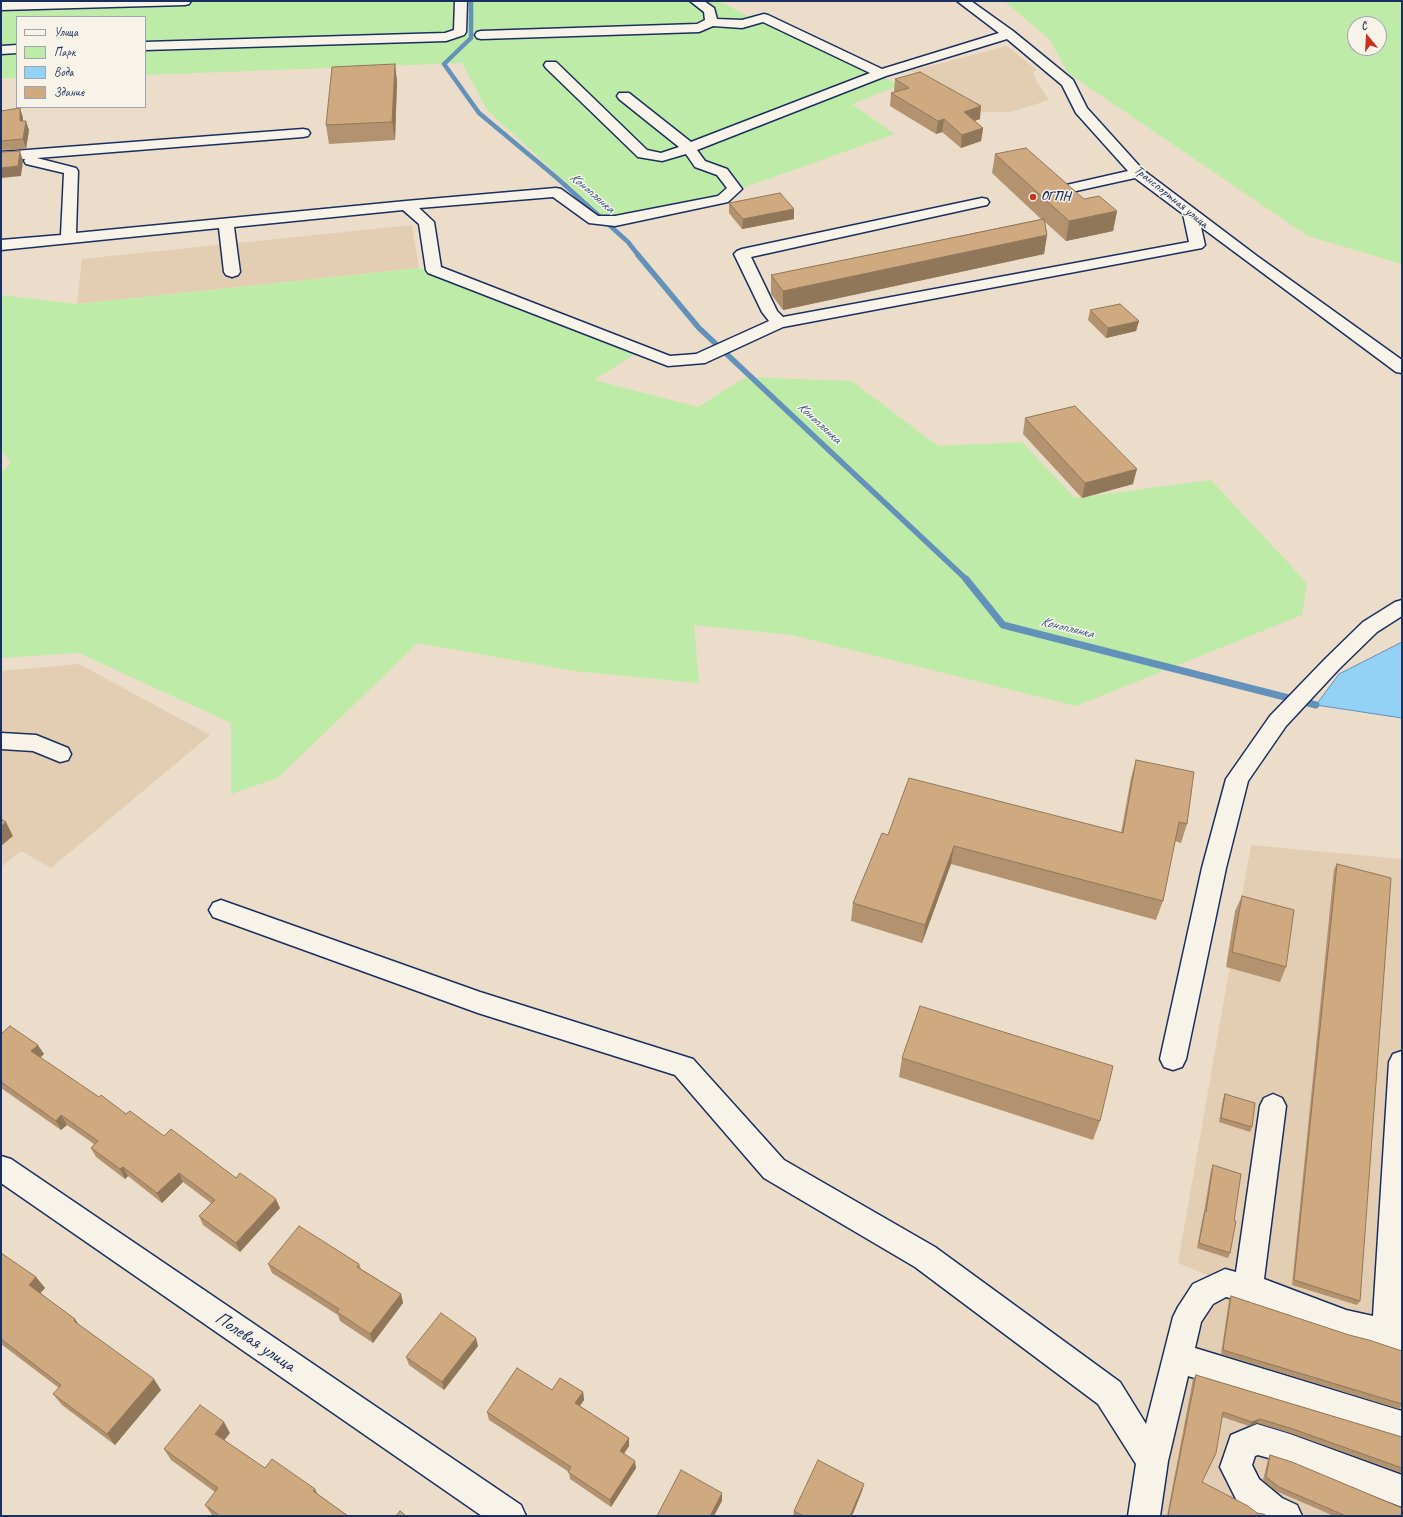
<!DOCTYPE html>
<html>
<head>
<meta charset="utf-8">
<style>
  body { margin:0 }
  #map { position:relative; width:1403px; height:1517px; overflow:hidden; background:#ebddc9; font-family:Caveat,sans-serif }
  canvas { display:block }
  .frame { position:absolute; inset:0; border:2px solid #1b2f5e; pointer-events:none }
  .legend { position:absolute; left:16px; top:16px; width:130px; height:92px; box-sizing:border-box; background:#f7f3e8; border:1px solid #9fa5b1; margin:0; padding:5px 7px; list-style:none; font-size:12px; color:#1b2f5e }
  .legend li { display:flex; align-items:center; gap:8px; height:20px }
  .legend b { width:20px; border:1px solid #9fa5b1 }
  .north { position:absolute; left:1347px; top:16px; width:40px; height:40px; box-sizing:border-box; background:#f7f3e8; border:1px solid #9fa5b1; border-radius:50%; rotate:342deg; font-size:11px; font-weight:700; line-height:16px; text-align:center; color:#1b2f5e }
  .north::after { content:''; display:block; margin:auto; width:14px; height:18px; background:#c8321e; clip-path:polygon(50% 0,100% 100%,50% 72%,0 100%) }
</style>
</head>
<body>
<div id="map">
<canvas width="1403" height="1517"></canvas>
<div class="frame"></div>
<ul class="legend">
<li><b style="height:5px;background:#f7f3e8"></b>Улица</li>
<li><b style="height:11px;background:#bfeba8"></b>Парк</li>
<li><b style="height:11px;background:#94d2f5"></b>Вода</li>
<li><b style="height:11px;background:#cfaa81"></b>Здание</li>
</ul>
<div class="north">С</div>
</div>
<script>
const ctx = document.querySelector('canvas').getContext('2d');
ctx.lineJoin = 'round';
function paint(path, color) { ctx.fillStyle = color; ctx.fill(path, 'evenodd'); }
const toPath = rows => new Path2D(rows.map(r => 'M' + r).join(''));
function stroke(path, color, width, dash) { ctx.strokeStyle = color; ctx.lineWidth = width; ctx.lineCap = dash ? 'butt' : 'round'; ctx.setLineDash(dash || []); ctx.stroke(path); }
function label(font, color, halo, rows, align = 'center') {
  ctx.font = font + ' Caveat,sans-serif'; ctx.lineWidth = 3; ctx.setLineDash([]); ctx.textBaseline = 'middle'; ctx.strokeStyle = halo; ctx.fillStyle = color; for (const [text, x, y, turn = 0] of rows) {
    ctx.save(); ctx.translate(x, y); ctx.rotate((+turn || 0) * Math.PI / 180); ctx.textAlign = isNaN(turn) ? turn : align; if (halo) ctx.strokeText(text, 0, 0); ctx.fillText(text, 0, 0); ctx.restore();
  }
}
const built = toPath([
  [1007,46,1037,70,1033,72,1037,82,1049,100,1011,112,976,112,911,71],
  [412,225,419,268,77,304,82,259],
  [79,664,210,735,51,868,21,851,1,867,1,671],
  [1251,845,1402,859,1402,1516,1157,1516,1207,1275,1178,1263]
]);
const green = toPath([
  [1,1,719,1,751,18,766,14,833,44,821,48,900,85,852,104,895,134,720,196,604,217,487,110,462,63,145,75,145,17,17,17,17,78,1,78],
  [1004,1,1402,1,1402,264,1308,236,1069,74,1049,39],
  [1355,24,1379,24,1379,48,1355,48],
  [419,268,635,354,594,380,698,407,746,377,852,381,938,446,1022,442,1075,498,1211,480,1307,583,1302,615,1076,706,792,635,694,625,699,683,574,671,418,643,278,778,231,794,231,723,79,653,1,658,1,473,11,462,1,451,1,295,77,304]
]);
const water = toPath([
  [1402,642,1402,718,1316,705,1339,674,1402,642]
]);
const streamFar2 = toPath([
  [471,1,471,38,444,64,479,113,557,178,628,242,639,256]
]);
const streamFar1 = toPath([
  [638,255,699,328,967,580]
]);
const stream = toPath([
  [966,579,1003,625,1316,705]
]);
const minor = toPath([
  [50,1,191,1,189,4,185,5,1,10,1,2,50,1],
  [455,1,467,1,466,32,464,35,446,41,145,50,145,42,445,33,454,30,455,1],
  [690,1,704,1,714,8,717,19,742,20,764,14,768,15,882,69,999,33,957,1,971,1,1013,31,1073,80,1087,108,1143,170,1257,256,1402,360,1402,373,1396,372,1201,227,1205,245,1202,248,783,327,705,363,668,366,428,273,426,270,419,224,403,210,234,227,240,272,238,275,232,277,226,275,224,272,219,228,1,250,1,240,61,235,64,173,26,164,24,161,25,159,1,160,1,152,303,129,308,130,310,133,308,136,303,137,37,158,76,168,78,171,76,233,406,201,556,188,561,189,598,216,615,216,718,196,727,188,717,175,695,167,686,154,662,161,638,157,546,68,544,65,546,62,556,62,647,150,661,153,679,147,619,99,617,96,619,93,629,93,691,142,870,73,763,22,742,28,713,26,699,32,481,39,477,38,475,35,477,32,481,31,697,24,705,20,704,12,690,1],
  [1007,39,1062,85,1076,113,1128,171,1062,186,1060,189,1062,192,1067,193,1135,178,1183,214,1189,242,783,317,777,311,751,257,982,206,987,205,989,202,987,199,982,198,742,249,737,251,734,254,762,312,769,321,696,354,670,356,441,267,434,222,419,208,553,197,589,223,615,226,728,202,742,189,727,169,705,161,697,150,886,76,1007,39],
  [17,45,17,53,1,54,1,46,17,45],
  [1402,600,1402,616,1377,632,1339,669,1286,726,1248,781,1226,868,1186,1059,1182,1067,1173,1070,1164,1067,1160,1059,1202,868,1226,779,1270,716,1325,659,1363,622,1395,602,1402,600],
  [1,733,36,735,68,748,71,754,68,760,60,762,33,751,1,749,1,733],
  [221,900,480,992,693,1059,784,1160,935,1247,1120,1382,1146,1424,1173,1317,1178,1307,1193,1284,1225,1269,1236,1272,1260,1106,1264,1098,1273,1094,1282,1098,1286,1106,1264,1279,1346,1310,1373,1316,1389,1062,1393,1054,1402,1051,1402,1352,1346,1338,1258,1305,1226,1297,1213,1304,1201,1322,1195,1348,1402,1411,1402,1441,1188,1376,1168,1461,1160,1516,1128,1516,1136,1464,1098,1404,915,1267,764,1178,675,1075,478,1013,213,917,209,910,213,903,221,900],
  [1,1156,11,1159,521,1505,526,1516,482,1516,1,1183,1,1156],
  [1257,1424,1290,1434,1402,1475,1402,1507,1290,1464,1258,1455,1255,1456,1252,1465,1259,1479,1282,1498,1297,1505,1302,1516,1255,1516,1237,1501,1220,1467,1231,1435,1257,1424]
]);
const wall = toPath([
  [395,64,397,82,395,140,329,144,326,125],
  [895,79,980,119,974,121,983,128,981,141,961,148,942,132,936,134,890,106,891,93,894,92],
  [20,108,23,118,23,121,29,130,26,149,1,150,1,111],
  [995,154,1084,199,1117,211,1113,231,1066,241,1045,222,1047,235,1044,254,783,310,771,294,771,275,1041,219,992,173],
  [729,203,794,219,742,229,729,213],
  [1090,310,1139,321,1136,331,1106,338,1088,320],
  [1025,418,1133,484,1082,498,1023,434],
  [1136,760,1187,824,1181,843,1175,841,1163,901,1156,920,951,864,922,943,851,921,853,903,888,835,1121,833,1131,778],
  [1337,864,1360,1301,1357,1305,1292,1285,1334,869],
  [1242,896,1286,967,1280,982,1226,967,1235,911],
  [1,1034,44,1054,40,1058,99,1097,126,1114,164,1136,236,1178,280,1208,240,1252,203,1225,199,1216,211,1203,183,1182,162,1203,128,1176,125,1179,96,1157,91,1148,94,1144,67,1125,61,1130,1,1088],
  [902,1058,1100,1121,1093,1140,899,1077],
  [1225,1094,1252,1127,1250,1132,1219,1122,1223,1099],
  [1213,1165,1234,1221,1230,1253,1228,1258,1197,1248,1203,1216,1204,1212,1211,1170],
  [1,1253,36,1277,45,1288,40,1293,75,1319,79,1325,161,1390,115,1445,62,1405,53,1394,59,1388,1,1344],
  [268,1264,359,1264,361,1269,401,1294,403,1303,373,1343,340,1321,338,1315,272,1273],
  [1231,1296,1349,1335,1402,1351,1402,1405,1399,1409,1221,1354,1229,1300],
  [478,1346,444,1390,409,1365,406,1357],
  [1196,1375,1402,1437,1402,1473,1290,1433,1257,1423,1249,1426,1222,1417,1202,1482,1257,1513,1267,1516,1167,1516,1193,1379],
  [552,1390,583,1392,584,1400,580,1406,629,1438,629,1446,624,1453,636,1468,611,1507,570,1479,569,1472,489,1420,487,1412],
  [230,1433,224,1440,265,1468,318,1494,348,1516,213,1516,212,1515,205,1505,215,1492,171,1460,164,1449],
  [1270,1455,1402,1516,1334,1516,1276,1491,1263,1480,1268,1459],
  [864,1484,862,1491,852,1516,793,1516,794,1511]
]);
const shadedWall = toPath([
  [395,64,397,82,395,140,392,122],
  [981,106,980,119,962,125,964,112],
  [20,108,23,118,23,131,20,121],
  [944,119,942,132,936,134,938,121],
  [26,121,29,130,26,149,23,139],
  [983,128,981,141,961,148,962,135],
  [20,151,23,161,21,176,1,178,1,168],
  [794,209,794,219,742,229,743,219],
  [1117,211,1113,231,1066,241,1069,221],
  [1047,235,1044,254,783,310,783,291],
  [1139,321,1136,331,1106,338,1108,328],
  [1137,469,1133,484,1082,498,1085,483],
  [6,822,13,836,1,846,1,826],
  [954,846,951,864,922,943,925,925],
  [38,1045,44,1054,36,1061,31,1051],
  [61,1115,67,1125,61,1130,56,1121],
  [123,1167,128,1176,125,1179,120,1169],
  [179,1173,183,1182,162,1203,157,1193],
  [276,1199,280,1208,240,1252,236,1243],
  [36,1277,45,1288,37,1297,29,1285],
  [401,1294,403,1303,373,1343,370,1334],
  [75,1319,83,1331,74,1321],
  [476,1338,478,1346,444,1390,442,1382],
  [154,1379,161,1390,115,1445,107,1434],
  [583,1392,584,1400,576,1411,575,1403],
  [1260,1419,1257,1423,1249,1426,1252,1422],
  [224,1422,230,1433,221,1444,215,1434],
  [629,1438,629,1446,621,1458,620,1451],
  [635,1461,636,1468,611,1507,610,1500],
  [864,1484,862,1491,852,1516,850,1516],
  [315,1489,320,1499,313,1491],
  [722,1493,722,1501,714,1516,710,1516]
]);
const building = toPath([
  [395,64,392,122,326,125,332,67,395,64],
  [920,72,981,106,964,112,983,128,962,135,944,119,938,121,891,93,909,88,895,79,920,72],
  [20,108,20,121,26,121,23,139,1,141,1,111,20,108],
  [1026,148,1084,199,1099,196,1117,211,1069,221,995,154,1026,148],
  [20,151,18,166,1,168,1,152,20,151],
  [780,193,794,209,743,219,729,203,780,193],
  [1044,219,1047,235,783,291,771,275,1044,219],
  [1120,304,1139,321,1108,328,1090,310,1120,304],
  [1075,406,1137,469,1085,483,1025,418,1075,406],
  [1136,760,1194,772,1187,824,1179,822,1163,901,954,846,925,925,853,903,882,833,888,835,909,778,1123,833,1136,760],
  [1,819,6,822,1,826,1,819],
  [1337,864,1391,878,1360,1301,1294,1280,1337,864],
  [1242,896,1294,910,1286,967,1232,952,1242,896],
  [920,1006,1113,1066,1100,1121,902,1058,920,1006],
  [10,1026,38,1045,31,1051,99,1097,101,1095,126,1114,130,1111,164,1136,171,1129,236,1178,240,1173,276,1199,236,1243,199,1216,215,1200,179,1173,157,1193,123,1167,120,1169,91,1148,98,1141,61,1115,56,1121,1,1082,1,1034,10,1026],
  [1225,1094,1255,1103,1252,1127,1221,1118,1225,1094],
  [1213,1165,1241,1174,1234,1221,1236,1221,1230,1253,1199,1243,1205,1211,1206,1212,1213,1165],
  [299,1226,359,1264,357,1267,401,1294,370,1334,337,1312,339,1309,268,1264,299,1226],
  [1,1253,36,1277,29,1285,75,1319,74,1321,154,1379,107,1434,53,1394,61,1385,1,1339,1,1253],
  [1231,1296,1349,1335,1369,1340,1402,1351,1402,1404,1223,1350,1231,1296],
  [441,1313,476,1338,442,1382,406,1357,441,1313],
  [517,1368,552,1390,560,1378,583,1392,575,1403,629,1438,620,1451,635,1461,610,1500,568,1472,571,1467,487,1412,517,1368],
  [1196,1375,1402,1437,1402,1468,1293,1429,1260,1419,1252,1422,1223,1412,1216,1453,1202,1482,1248,1506,1257,1513,1263,1514,1267,1516,1168,1516,1196,1375],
  [200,1405,224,1422,215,1434,265,1468,272,1459,315,1489,313,1491,348,1516,220,1516,205,1505,218,1488,164,1449,200,1405],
  [1270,1455,1292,1462,1402,1508,1402,1516,1346,1516,1279,1487,1266,1477,1270,1455],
  [818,1460,864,1484,850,1516,804,1516,794,1511,818,1460],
  [681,1470,722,1493,710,1516,657,1516,681,1470],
  [400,1511,406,1516,396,1516,400,1511]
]);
const markers = [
  [1033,197,4,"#c8321e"]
];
const farPoinames = [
  ["ОГПН",1041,197]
];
const farStreetnames = [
  ["Транспортная улица",1171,197,39]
];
const farWaternames = [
  ["Коноплянка",592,193,41],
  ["Коноплянка",819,423,43],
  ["Коноплянка",1067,628,14]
];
const nearStreetnames = [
  ["Полевая улица",255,1342,34]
];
paint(built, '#e3ceb3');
paint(green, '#bfeba8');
paint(water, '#94d2f5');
stroke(water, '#6491b9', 1);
stroke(streamFar2, '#6491b9', 4.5);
stroke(streamFar1, '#6491b9', 5.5);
stroke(stream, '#6491b9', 7);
stroke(minor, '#1b2f5e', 3);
paint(minor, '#f7f3e8');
paint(wall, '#b2926f');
paint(shadedWall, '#91775a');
paint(building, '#cfaa81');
stroke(building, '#91775a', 1);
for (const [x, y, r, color] of markers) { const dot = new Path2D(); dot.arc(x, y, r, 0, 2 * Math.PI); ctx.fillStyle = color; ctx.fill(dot); stroke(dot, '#f7f3e8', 1.5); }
label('bold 13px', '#1b2f5e', '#f7f3e8', farPoinames, 'left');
label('13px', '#1b2f5e', '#f7f3e8', farStreetnames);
label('italic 14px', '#395884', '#f7f3e8', farWaternames);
label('19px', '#1b2f5e', '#f7f3e8', nearStreetnames);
</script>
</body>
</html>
